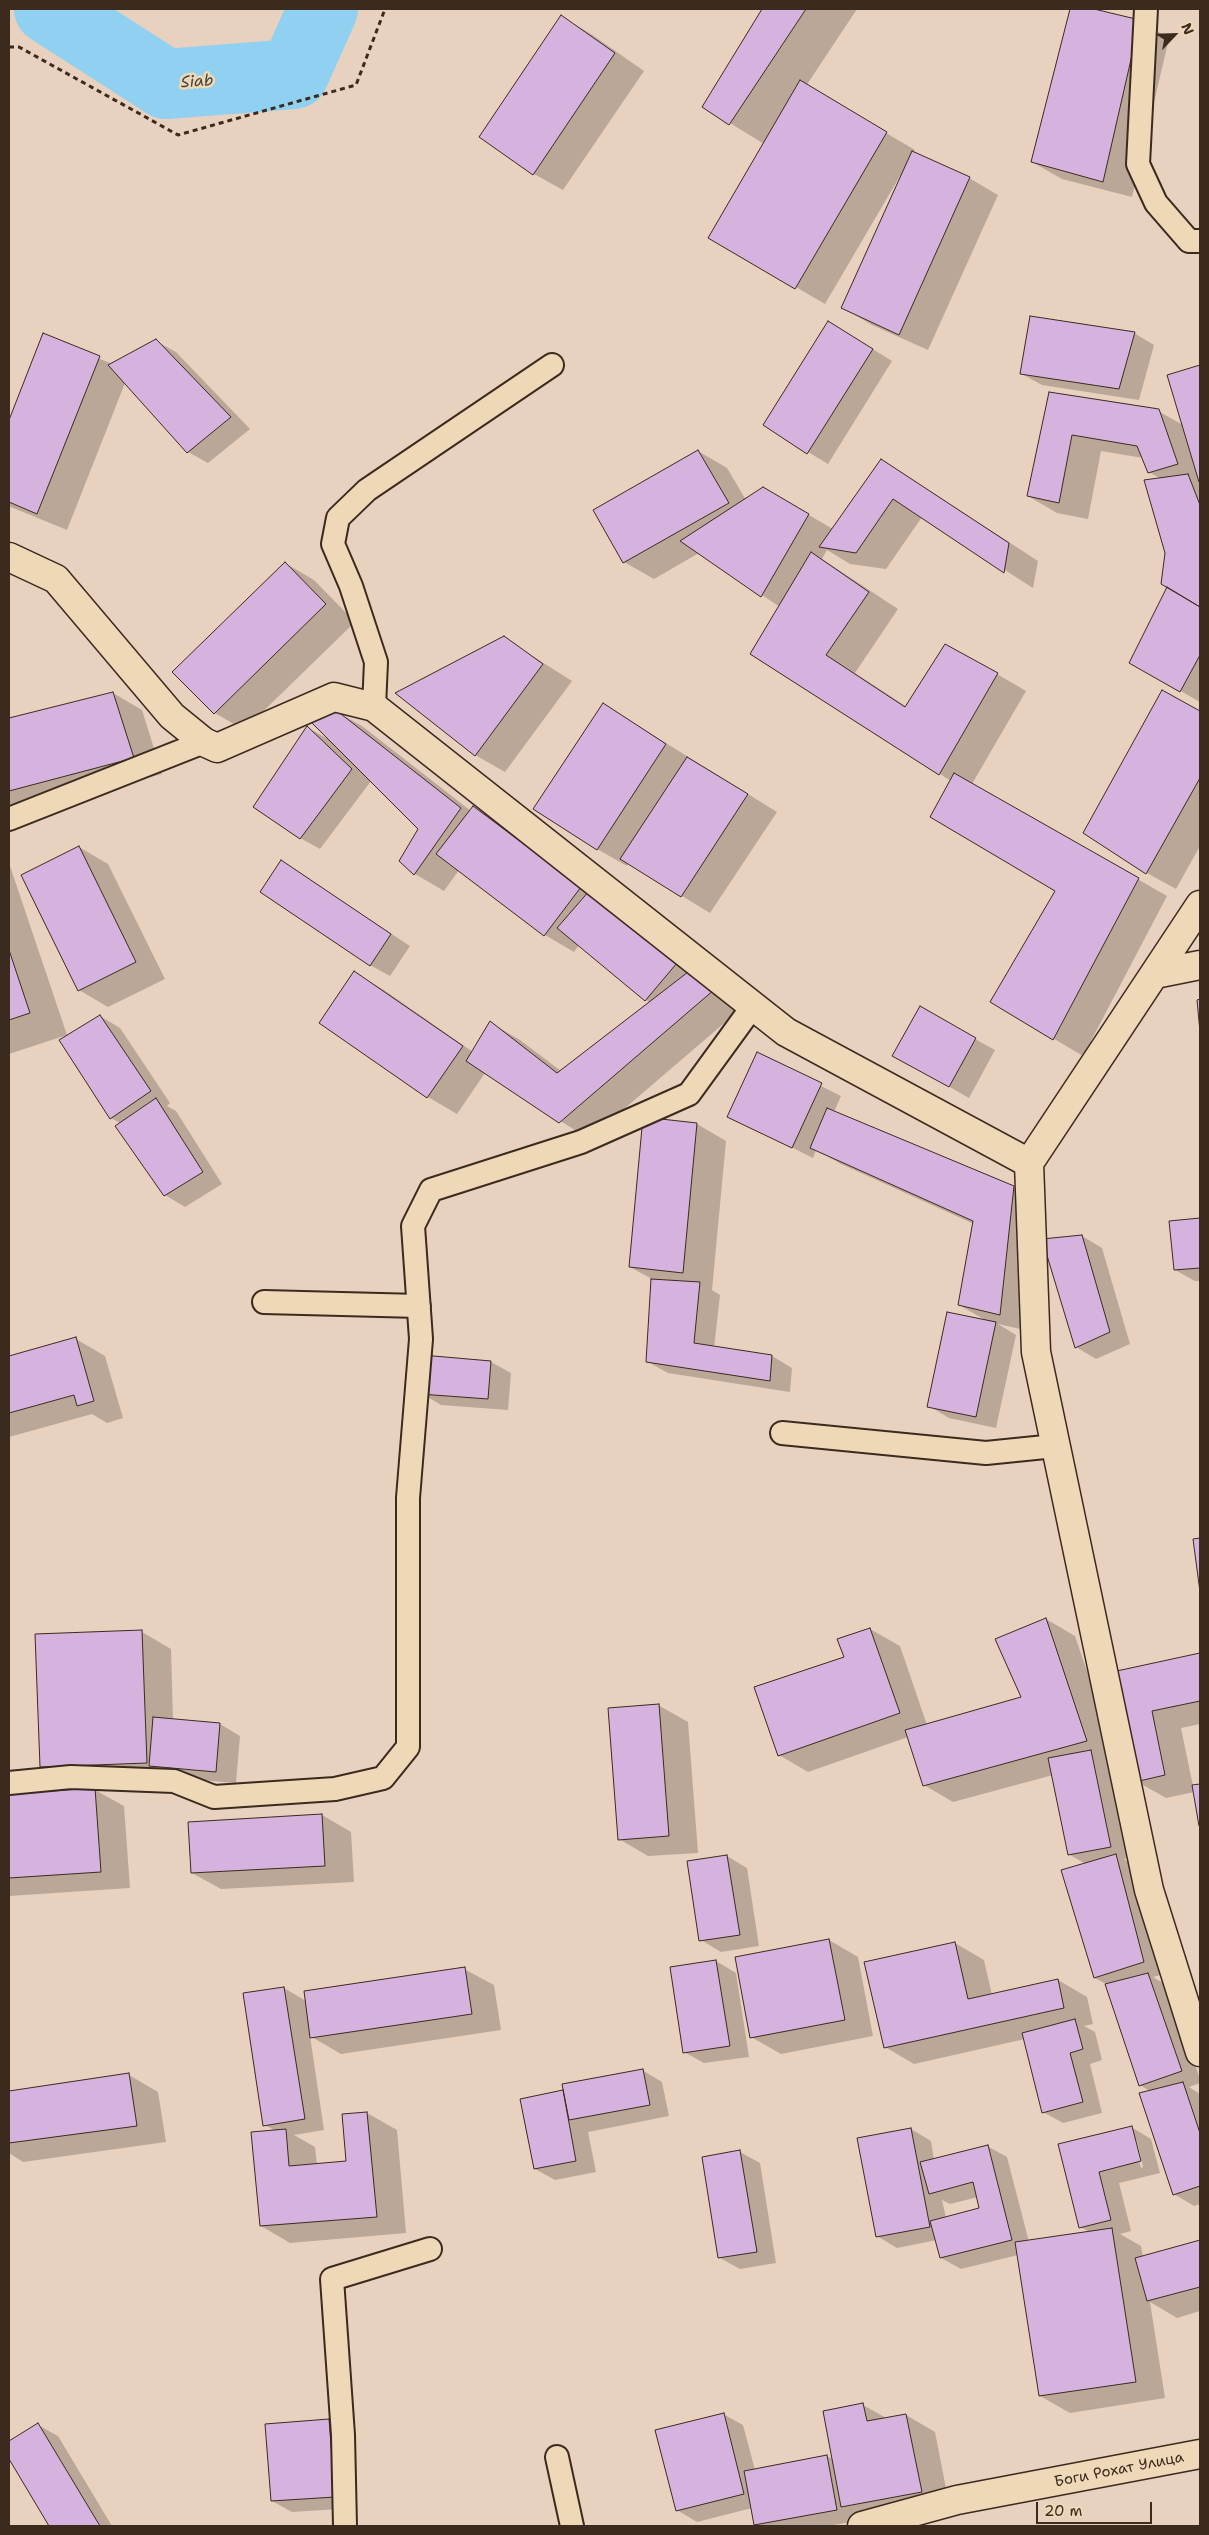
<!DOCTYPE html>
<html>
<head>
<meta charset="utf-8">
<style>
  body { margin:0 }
  #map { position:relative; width:1209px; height:2535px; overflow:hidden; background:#e9d1bf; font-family:"Shantell Sans",sans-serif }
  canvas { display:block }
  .frame { position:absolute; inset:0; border:10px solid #3b2a1e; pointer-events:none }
  .north { position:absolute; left:1149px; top:10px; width:50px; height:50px; -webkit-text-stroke:4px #eed8b7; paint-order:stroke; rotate:66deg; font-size:14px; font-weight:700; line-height:20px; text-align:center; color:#3b2a1e }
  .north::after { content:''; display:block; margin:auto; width:18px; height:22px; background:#3b2a1e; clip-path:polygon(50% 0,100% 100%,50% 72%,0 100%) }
  .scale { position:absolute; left:1036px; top:2502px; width:116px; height:22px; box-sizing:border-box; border:2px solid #3b2a1e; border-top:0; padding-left:6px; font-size:15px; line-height:18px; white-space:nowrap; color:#3b2a1e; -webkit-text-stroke:4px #eed8b7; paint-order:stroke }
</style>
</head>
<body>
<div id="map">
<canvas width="1209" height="2535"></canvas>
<div class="frame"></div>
<div class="north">N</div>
<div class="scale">20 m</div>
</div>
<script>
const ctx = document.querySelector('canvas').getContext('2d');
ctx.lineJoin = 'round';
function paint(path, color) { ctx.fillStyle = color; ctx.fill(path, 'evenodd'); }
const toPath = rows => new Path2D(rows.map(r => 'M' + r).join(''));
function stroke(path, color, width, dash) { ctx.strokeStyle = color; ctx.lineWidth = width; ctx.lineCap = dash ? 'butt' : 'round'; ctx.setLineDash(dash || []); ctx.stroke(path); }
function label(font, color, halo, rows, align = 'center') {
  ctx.font = font + ' "Shantell Sans",sans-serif'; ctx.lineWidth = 5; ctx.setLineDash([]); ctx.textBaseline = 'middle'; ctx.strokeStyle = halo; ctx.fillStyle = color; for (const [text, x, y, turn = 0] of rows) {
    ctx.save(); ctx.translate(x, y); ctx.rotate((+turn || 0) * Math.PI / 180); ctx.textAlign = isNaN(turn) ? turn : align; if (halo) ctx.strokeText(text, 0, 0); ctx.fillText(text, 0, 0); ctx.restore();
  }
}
const shadow = toPath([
  [764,9,857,9,806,86,915,150,913,153,969,178,998,195,928,350,872,325,843,308,902,176,900,176,825,304,710,237,764,144,704,107],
  [1071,9,1089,9,1139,21,1169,38,1132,197,1062,179,1032,162],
  [562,17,591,34,644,71,563,190,534,174],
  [1134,333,1154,345,1139,400,1042,385,1022,374],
  [848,334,892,361,828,464,808,452],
  [44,335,112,364,156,341,176,352,250,429,208,463,188,452,125,383,67,530,11,507,9,506,9,423],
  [1200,366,1200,702,1130,662,1168,587,1161,479,1149,472,1143,458,1101,451,1088,519,1057,513,1028,496,1050,393,1158,411,1183,425,1168,376],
  [698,451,727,468,746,500,764,489,833,529,882,460,1038,561,1033,588,922,517,886,569,850,564,827,550,822,559,898,609,855,673,907,707,997,674,1026,691,972,784,1167,896,1083,1056,992,1002,1057,890,951,781,940,774,780,607,699,553,654,579,624,562],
  [285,563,314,580,355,622,244,730,215,713,174,672],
  [504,638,572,681,505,772,475,755],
  [1163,691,1200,712,1200,846,1176,889,1147,873],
  [113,693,142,710,162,774,9,815,9,720],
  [603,704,777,812,710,913,628,863,627,866,597,849],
  [332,709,362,726,471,811,474,807,503,824,743,1007,589,1139,485,1073,457,1114,428,1097,320,1022,355,973,384,990,473,1052,491,1023,520,1040,561,1071,650,1003,579,945,574,952,545,935,459,870,444,891,415,874,401,861,420,829,371,781,320,849,300,838,308,728,330,740],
  [79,847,108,864,165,979,108,1007,79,990],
  [282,862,410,946,390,976,370,965],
  [9,863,67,1035,9,1054],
  [100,1016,120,1028,170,1103,167,1106,176,1111,222,1184,185,1207,165,1195,120,1123,111,1118],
  [975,1039,995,1050,969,1098,894,1055],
  [757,1054,841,1096,834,1112,1013,1187,1043,1204,1029,1331,998,1324,1016,1335,996,1428,949,1418,929,1406,987,1321,959,1305,974,1224,841,1164,816,1150,813,1158,729,1116],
  [697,1124,726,1141,712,1290,720,1295,714,1348,772,1356,792,1368,790,1392,668,1373,648,1362,652,1279,630,1267],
  [1200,1220,1200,1281,1195,1281,1175,1270,1170,1222],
  [1082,1236,1102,1248,1130,1344,1096,1359,1076,1347],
  [76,1339,105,1356,123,1418,107,1423,92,1414,9,1437,9,1357],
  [491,1362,511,1373,508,1410,441,1405,421,1393],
  [1046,1619,1075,1636,1116,1757,1106,1760,1110,1763,1130,1858,1124,1859,1136,1867,1164,1974,1153,1977,1168,1986,1200,2079,1200,2083,1189,2087,1200,2094,1200,2204,1194,2206,1174,2194,1151,2092,1140,2085,1106,1984,1095,1978,1086,1864,1070,1855,1053,1775,953,1802,924,1785,908,1737,808,1772,779,1755,845,1657,870,1629,900,1646,927,1725,1023,1697],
  [142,1632,171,1649,173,1720,220,1724,240,1736,236,1783,175,1778,70,1783,41,1766],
  [1200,1654,1200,1724,1181,1728,1193,1786,1200,1785,1200,1826,1194,1792,1166,1798,1136,1781,1113,1673],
  [658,1705,688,1722,698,1853,648,1856,619,1839],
  [95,1790,124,1806,130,1888,9,1896,9,1795],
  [322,1815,351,1832,354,1882,221,1889,192,1873],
  [727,1856,747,1868,759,1946,721,1952,701,1940],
  [829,1940,858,1957,873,2036,781,2054,751,2037],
  [955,1943,984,1960,992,1995,1058,1980,1087,1997,1093,2024,1084,2026,1095,2032,1102,2060,1090,2064,1102,2113,1063,2123,1043,2112,1025,2039,914,2064,885,2047],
  [716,1961,736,1973,749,2057,704,2063,684,2052],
  [464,1969,494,1985,501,2030,341,2054,310,2036,324,2130,294,2135,315,2147,317,2165,347,2163,343,2115,367,2113,397,2130,406,2233,290,2243,261,2226,276,2131,265,2125,284,1988,306,2001],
  [642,2070,662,2082,669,2116,588,2132,596,2172,555,2180,535,2169,521,2100,565,2091],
  [129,2075,158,2092,166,2142,23,2162,9,2153,9,2092],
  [1131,2127,1151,2139,1160,2173,1119,2183,1131,2231,1120,2234,1141,2246,1143,2257,1200,2241,1200,2311,1177,2318,1150,2302,1165,2398,1070,2413,1040,2396,1018,2255,961,2269,941,2258,937,2240,897,2248,877,2236,911,2129,931,2141,934,2160,987,2146,1007,2157,1029,2242,1090,2232,1080,2227,1060,2145],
  [1134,2141,1137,2141,1143,2167,1141,2168],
  [978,2197,981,2209,946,2218,942,2200,950,2204],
  [740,2152,760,2163,776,2263,740,2269,720,2258],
  [863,2405,888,2419,906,2415,935,2432,950,2509,872,2524,856,2514,857,2521,828,2526,758,2526,755,2525,752,2508,697,2522,677,2510,723,2414,743,2425,755,2470,827,2456,834,2460],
  [329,2420,349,2432,354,2508,292,2512,272,2501],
  [38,2425,58,2436,112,2526,51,2526,9,2456,9,2443]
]);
const river = toPath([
  [49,9,166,84,294,74,323,9]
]);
const building = toPath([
  [762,9,806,9,729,125,702,107,762,9],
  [1070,9,1094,9,1140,20,1103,182,1031,162,1070,9],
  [561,15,615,53,533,175,479,137,561,15],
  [800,80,887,132,795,289,708,238,800,80],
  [912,151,970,177,899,335,841,308,912,151],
  [1030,316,1135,332,1119,389,1020,374,1030,316],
  [828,321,873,349,807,454,763,425,828,321],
  [43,333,100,356,37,514,9,502,9,420,43,333],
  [156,339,231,417,187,453,108,365,156,339],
  [1200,365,1200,481,1199,482,1167,375,1200,365],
  [1049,392,1159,409,1178,464,1148,473,1137,446,1072,435,1059,503,1027,496,1049,392],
  [698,450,729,503,623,563,593,510,698,450],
  [881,459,1009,543,1004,573,893,499,856,553,819,547,881,459],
  [1188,474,1200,505,1200,607,1161,584,1165,553,1144,480,1188,474],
  [763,487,809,514,761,597,680,541,763,487],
  [811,552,869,592,826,655,905,707,945,644,998,673,939,775,750,654,811,552],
  [285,562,326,604,214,714,172,672,285,562],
  [1167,587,1200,607,1200,655,1180,692,1129,663,1167,587],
  [504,636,543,664,475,756,395,693,504,636],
  [1162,690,1200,711,1200,778,1146,874,1083,833,1162,690],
  [113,692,134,758,9,791,9,718,113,692],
  [603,703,666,744,597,850,533,809,603,703],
  [332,707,461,808,414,875,399,861,418,829,308,719,332,707],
  [307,726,352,769,300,839,253,807,307,726],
  [687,757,748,794,681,897,620,859,687,757],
  [954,773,1139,878,1053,1040,990,1002,1055,891,930,817,954,773],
  [473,806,581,887,544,936,436,854,473,806],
  [79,846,136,962,78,991,21,875,79,846],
  [281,860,391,934,370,966,260,892,281,860],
  [590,890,677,963,645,1001,557,928,590,890],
  [9,950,30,1013,9,1020,9,950],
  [692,969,715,989,559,1123,466,1061,490,1021,557,1073,692,969],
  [354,971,463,1046,427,1098,319,1023,354,971],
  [1200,999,1200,1032,1197,1000,1200,999],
  [920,1006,976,1038,949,1087,892,1056,920,1006],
  [100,1015,151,1091,110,1119,59,1040,100,1015],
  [757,1052,822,1083,792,1148,727,1117,757,1052],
  [156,1098,203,1172,164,1196,115,1126,156,1098],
  [827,1108,1014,1186,1000,1315,958,1305,973,1221,810,1148,827,1108],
  [643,1117,697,1123,683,1273,629,1267,643,1117],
  [1200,1218,1200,1268,1174,1270,1169,1221,1200,1218],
  [1082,1235,1110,1332,1075,1348,1042,1239,1082,1235],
  [651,1279,700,1282,694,1343,772,1355,770,1381,646,1362,651,1279],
  [947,1312,996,1322,976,1417,927,1407,947,1312],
  [76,1337,94,1401,77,1406,74,1395,9,1413,9,1356,76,1337],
  [422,1355,491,1361,488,1399,420,1394,422,1355],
  [1200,1538,1200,1592,1193,1539,1200,1538],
  [1046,1618,1087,1741,923,1786,905,1730,1021,1697,995,1639,1046,1618],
  [870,1628,900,1713,778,1756,754,1687,844,1657,837,1639,870,1628],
  [142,1630,147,1763,40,1767,35,1634,142,1630],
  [1200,1653,1200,1701,1152,1711,1165,1775,1135,1782,1112,1672,1200,1653],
  [659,1704,669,1836,618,1840,608,1708,659,1704],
  [153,1717,220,1723,216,1772,149,1766,153,1717],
  [1091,1750,1111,1847,1068,1855,1048,1758,1091,1750],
  [1200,1784,1200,1826,1199,1826,1192,1785,1200,1784],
  [95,1788,101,1872,9,1878,9,1794,95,1788],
  [322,1814,325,1866,191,1873,188,1822,322,1814],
  [1116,1854,1144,1962,1094,1978,1061,1870,1116,1854],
  [727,1855,740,1935,699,1941,687,1861,727,1855],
  [829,1939,845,2020,750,2038,735,1957,829,1939],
  [955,1942,968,1999,1058,1979,1064,2008,884,2048,864,1962,955,1942],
  [716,1960,730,2046,683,2053,670,1967,716,1960],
  [465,1967,472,2014,310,2038,304,1991,465,1967],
  [1148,1973,1182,2071,1139,2086,1105,1984,1148,1973],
  [284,1987,305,2119,263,2126,243,1993,284,1987],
  [1075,2019,1083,2049,1070,2053,1083,2102,1042,2113,1022,2033,1075,2019],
  [643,2069,650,2105,569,2120,562,2084,643,2069],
  [129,2073,137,2126,9,2143,9,2091,129,2073],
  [1183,2082,1200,2133,1200,2186,1173,2195,1139,2093,1183,2082],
  [563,2090,576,2161,534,2169,520,2099,563,2090],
  [367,2112,377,2217,260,2226,251,2132,286,2129,289,2166,346,2161,342,2114,367,2112],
  [1132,2126,1141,2161,1099,2172,1111,2220,1079,2228,1058,2144,1132,2126],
  [911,2128,930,2227,876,2237,857,2138,911,2128],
  [988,2145,1012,2240,940,2258,930,2221,979,2208,973,2182,929,2194,920,2162,988,2145],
  [740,2150,757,2252,718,2258,702,2157,740,2150],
  [1112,2228,1136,2382,1039,2396,1015,2242,1112,2228],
  [1200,2240,1200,2287,1147,2301,1135,2258,1200,2240],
  [863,2403,867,2421,906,2414,922,2492,841,2507,823,2411,863,2403],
  [724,2413,744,2494,676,2511,655,2430,724,2413],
  [329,2419,335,2497,271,2501,265,2424,329,2419],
  [38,2423,100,2526,49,2526,9,2459,9,2441,38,2423],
  [827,2455,837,2510,754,2525,744,2471,827,2455]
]);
const path = toPath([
  [9,47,19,47,178,135,356,85,385,9]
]);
const service = toPath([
  [1146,9,1138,164,1156,203,1189,241,1200,241],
  [374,707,376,662,351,586,333,544,338,518,367,490,552,365],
  [9,819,204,742],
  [264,1302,419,1306],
  [782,1433,986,1453,1055,1446],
  [9,1783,71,1777,174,1781,214,1797,335,1789,383,1778,408,1747,408,1498,421,1339,413,1226,431,1190,581,1142,689,1094,753,1006],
  [557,2457,572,2526],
  [345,2526,343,2435,332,2279,430,2249]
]);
const minor = toPath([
  [9,557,56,579,172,716,204,742,217,748,334,697,374,707,786,1032,1029,1163],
  [1200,905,1029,1163,1036,1352,1149,1890,1200,2052],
  [1155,974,1200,965],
  [862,2526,957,2500,1200,2454]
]);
const streetNames = [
  ["Боги Рохат Улица",1119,2470,-11]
];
const waterNames = [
  ["Siab",197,82,-4]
];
paint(shadow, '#0003');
stroke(river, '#90d1f1', 70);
paint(building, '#d5b3de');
stroke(building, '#3b2a1e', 1);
stroke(service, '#3b2a1e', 26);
stroke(minor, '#3b2a1e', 31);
stroke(path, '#3b2a1e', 3, [5, 4]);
stroke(service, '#eed8b7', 22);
stroke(minor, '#eed8b7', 28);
label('15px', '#3b2a1e', '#eed8b7', streetNames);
label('italic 16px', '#48433e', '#eed8b7', waterNames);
</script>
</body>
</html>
